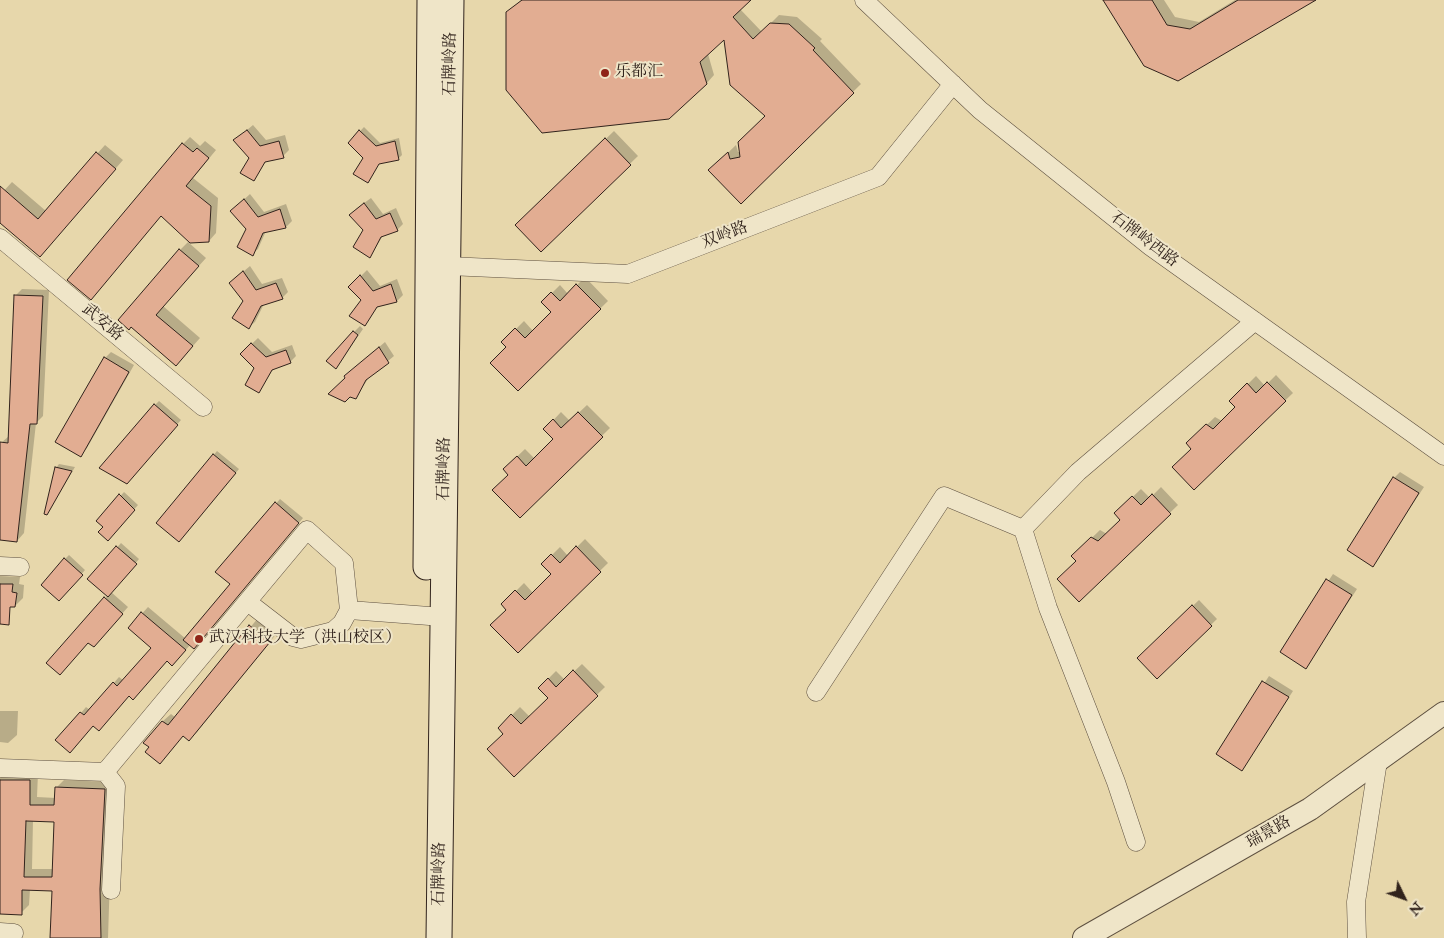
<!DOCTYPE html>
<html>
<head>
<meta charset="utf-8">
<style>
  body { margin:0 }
  #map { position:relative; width:1444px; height:938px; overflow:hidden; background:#e7d7ab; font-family:"IM FELL Double Pica",serif }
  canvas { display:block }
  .north { position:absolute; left:1379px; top:873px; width:50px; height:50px; -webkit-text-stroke:4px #efe5c8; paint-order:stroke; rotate:132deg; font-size:14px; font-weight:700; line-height:20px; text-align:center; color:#31231c }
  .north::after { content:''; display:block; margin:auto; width:18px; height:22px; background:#31231c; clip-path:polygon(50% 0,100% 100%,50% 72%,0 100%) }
</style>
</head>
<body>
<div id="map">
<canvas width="1444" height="938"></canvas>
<div class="north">N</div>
</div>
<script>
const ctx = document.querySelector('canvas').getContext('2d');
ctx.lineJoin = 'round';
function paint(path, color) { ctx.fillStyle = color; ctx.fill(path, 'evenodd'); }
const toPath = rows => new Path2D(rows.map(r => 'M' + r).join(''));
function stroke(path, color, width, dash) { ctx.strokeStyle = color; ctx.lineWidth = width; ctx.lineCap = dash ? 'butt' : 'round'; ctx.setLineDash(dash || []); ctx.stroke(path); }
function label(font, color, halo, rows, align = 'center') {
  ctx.font = font + ' "IM FELL Double Pica","Noto Serif SC",serif'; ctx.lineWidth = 4; ctx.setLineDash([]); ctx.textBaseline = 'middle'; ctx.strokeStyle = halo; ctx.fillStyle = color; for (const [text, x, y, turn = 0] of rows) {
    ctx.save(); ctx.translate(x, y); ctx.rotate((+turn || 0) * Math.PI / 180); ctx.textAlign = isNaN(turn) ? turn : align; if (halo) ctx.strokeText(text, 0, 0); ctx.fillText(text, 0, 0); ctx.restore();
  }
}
const shadow = toPath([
  [521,0,749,0,740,9,762,32,779,15,797,17,822,39,820,41,861,84,741,202,710,170,736,145,738,152,741,152,766,116,725,37,708,54,714,75,706,84,507,13],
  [1104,0,1164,0,1175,17,1199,22,1235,0,1314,0,1177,80],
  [253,125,266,140,285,135,289,150,283,156,267,160,253,180,251,158,235,140],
  [364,127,380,143,399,138,402,155,398,159,380,162,368,181,365,158,349,143],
  [614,131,638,156,541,250,517,225],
  [190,137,200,146,205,141,216,150,193,178,218,198,216,233,209,241,188,242,206,258,163,306,200,338,184,356,132,326,180,250,189,241,183,144],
  [105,145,123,160,48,247,0,221,0,195,12,182,46,211],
  [250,194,264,212,286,204,292,221,286,227,266,231,258,249,252,254,247,228,238,205],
  [371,198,383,214,396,208,403,224,397,230,384,234,370,256,364,230,356,209],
  [250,266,262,284,282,278,288,292,282,298,264,304,255,322,249,327,245,301,237,277],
  [367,270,380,286,397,279,403,295,397,301,379,305,364,325,363,300,350,287],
  [585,277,608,301,518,389,508,347,503,342,524,321,533,331,553,312,543,302,560,285,568,294],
  [22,289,49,290,43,416,36,423,24,533,17,541,0,539,0,452,1,443,9,436,15,296],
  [360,326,363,329,336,368,354,332],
  [258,338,272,352,292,345,296,356,290,362,274,368,259,391,256,368,241,354],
  [385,342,394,356,370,376,355,398,350,395,347,377,351,371],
  [111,352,134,365,87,448,81,454,105,358],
  [1276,375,1293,393,1194,488,1193,448,1188,443,1215,417,1222,421,1237,407,1231,401,1256,376,1265,386],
  [159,401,181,420,130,478,155,405],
  [587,405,610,428,520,516,510,475,504,469,525,449,535,459,555,439,545,429,561,412,570,421],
  [217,451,239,469,183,537,157,523],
  [59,464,75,467,50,509,56,468],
  [1400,472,1424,487,1372,565,1394,478],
  [1161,487,1178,505,1079,600,1078,561,1073,556,1100,530,1107,534,1122,520,1116,513,1141,489,1150,498],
  [124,492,138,505,111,536,98,521],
  [280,499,303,518,198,643,190,645,178,659,167,660,129,695,98,729,81,713,86,707,90,710,119,677,124,681,153,648,129,628,148,607,186,639,231,584,217,572],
  [585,539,608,563,518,651,508,609,503,604,524,583,533,593,553,574,543,564,560,547,568,556],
  [121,543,139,559,111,592,128,607,99,640,89,641,48,663,108,595,89,579],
  [69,555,85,570,63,596,65,559],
  [1333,574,1357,589,1306,667,1281,652],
  [0,576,20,577,19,584,24,585,23,598,15,606,0,605],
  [1199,600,1217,619,1157,677,1138,658],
  [258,618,277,633,197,732,189,740,183,735,160,763,163,721,171,714,176,718],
  [582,664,605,687,514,775,504,734,499,728,520,707,530,717,549,698,539,688,556,671,565,680],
  [1269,676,1293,691,1242,769,1218,754],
  [0,711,18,711,17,735,8,743,0,742],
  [6,772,38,773,37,797,56,798,56,788,64,780,113,782,108,938,51,938,53,889,30,889,29,905,21,913,0,913,0,778],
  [33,820,55,821,54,869,32,869]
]);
const building = toPath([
  [522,0,751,0,733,17,753,39,770,23,789,24,815,48,813,50,854,93,741,204,708,170,728,152,730,159,740,157,738,142,765,116,730,85,724,40,700,62,707,84,669,119,542,133,506,90,506,12,522,0],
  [1103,0,1152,0,1167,25,1190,29,1238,0,1316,0,1178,81,1144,66,1103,0],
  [247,130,260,146,279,141,284,158,265,162,254,181,240,173,249,158,233,140,247,130],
  [359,130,376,146,395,141,399,160,379,164,368,183,353,174,363,158,348,143,359,130],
  [605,138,631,165,541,252,515,225,605,138],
  [182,143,193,152,197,148,209,158,186,186,211,206,209,242,190,243,161,216,91,300,67,280,182,143],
  [96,152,116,169,40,257,0,223,0,186,38,219,96,152],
  [244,199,258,217,280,209,286,228,263,233,253,256,237,247,246,229,230,211,244,199],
  [364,203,376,219,390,213,398,231,381,237,370,258,353,247,363,230,349,215,364,203],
  [179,249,199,266,156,315,193,346,176,366,131,327,129,330,118,320,179,249],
  [243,271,256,290,276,283,283,299,261,306,249,329,232,318,243,301,229,283,243,271],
  [360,275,373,291,391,284,397,302,377,307,365,326,349,316,361,300,348,287,360,275],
  [576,284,601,309,518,391,490,363,506,347,501,342,515,328,525,338,551,312,541,302,551,292,560,301,576,284],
  [14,295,43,296,37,424,30,424,17,542,0,540,0,442,8,443,14,295],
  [353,331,358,335,336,369,326,361,353,331],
  [251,343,266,357,286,350,291,363,272,370,259,393,245,385,254,368,240,354,251,343],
  [379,347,389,363,366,380,356,399,350,397,345,402,328,394,345,378,344,376,379,347],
  [104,357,129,372,81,457,55,442,104,357],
  [1267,382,1286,401,1194,490,1172,467,1191,449,1186,443,1206,424,1213,429,1235,407,1229,401,1247,383,1256,393,1267,382],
  [154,404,178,425,127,484,99,468,154,404],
  [578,412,603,437,520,518,492,490,508,475,503,469,517,456,526,466,553,439,543,429,553,419,561,428,578,412],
  [213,454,236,473,179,542,156,523,213,454],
  [55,467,72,471,47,515,44,514,55,467],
  [1393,477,1419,493,1373,567,1347,550,1393,477],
  [119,494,135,510,108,541,98,532,103,527,96,521,119,494],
  [1152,494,1171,514,1079,602,1057,579,1076,561,1071,556,1091,537,1098,541,1120,520,1114,513,1132,496,1141,505,1152,494],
  [275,502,299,523,194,649,183,640,230,584,215,572,275,502],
  [116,546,137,564,108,597,87,579,116,546],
  [576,546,601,572,518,653,490,625,506,610,501,604,515,590,525,600,551,574,541,564,551,554,560,563,576,546],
  [64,558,83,575,59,601,41,585,64,558],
  [1326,579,1352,595,1306,669,1280,652,1326,579],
  [0,584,13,584,12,592,17,593,15,607,10,607,9,625,0,624,0,584],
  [104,597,123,614,94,647,88,643,60,675,46,663,104,597],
  [1192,605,1212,626,1157,679,1137,658,1192,605],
  [141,612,186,650,172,666,167,661,133,700,129,696,99,731,93,726,70,753,55,740,80,712,84,715,113,682,117,686,151,648,128,628,141,612],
  [249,625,270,642,189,741,183,736,160,764,145,752,149,747,143,743,162,721,168,725,249,625],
  [573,670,598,696,514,777,487,749,503,734,498,728,511,714,521,724,548,698,538,688,548,678,556,687,573,670],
  [1262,681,1289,697,1242,771,1216,754,1262,681],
  [0,780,30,780,30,805,54,805,55,787,105,789,100,889,101,938,50,938,52,891,22,890,22,915,0,914,0,780],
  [26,821,54,822,52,877,24,877,26,821]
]);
const minor = toPath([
  [864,0,980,110,1151,247,1444,456],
  [0,238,203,407],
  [448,266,628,274,878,177,953,84],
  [1023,529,1048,608,1116,782,1136,842],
  [0,566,20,567],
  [249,603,293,637,301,639,333,631,342,623,349,610,443,617],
  [816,692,944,496,1023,529,1078,472,1255,321],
  [0,768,105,772,116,786,111,890],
  [105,772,307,530,344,563,349,610],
  [0,932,14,933],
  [1357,938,1356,902,1378,761]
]);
const tertiary = toPath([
  [1084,938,1310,809,1444,713]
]);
const secondary = toPath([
  [426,567,430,0],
  [439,938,451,0]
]);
const markers = [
  [605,73,5,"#8f2418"],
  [199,639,5,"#8f2418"]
];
const streetNames = [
  ["石牌岭路",451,64,-89],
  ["双岭路",725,236,-21],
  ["石牌岭西路",1144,240,37],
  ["武安路",102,323,40],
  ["石牌岭路",445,469,-89],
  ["瑞景路",1269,833,-30],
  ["石牌岭路",440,874,-89]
];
const poiNames = [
  ["乐都汇",615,73],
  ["武汉科技大学（洪山校区）",209,639]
];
paint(shadow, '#0003');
paint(building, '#e2ad92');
stroke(building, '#31231c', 1);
stroke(minor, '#5e5040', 19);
stroke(tertiary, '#5e5040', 24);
stroke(secondary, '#31231c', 27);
stroke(minor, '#efe5c8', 18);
stroke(tertiary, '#efe5c8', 22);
stroke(secondary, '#efe5c8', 25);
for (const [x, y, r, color] of markers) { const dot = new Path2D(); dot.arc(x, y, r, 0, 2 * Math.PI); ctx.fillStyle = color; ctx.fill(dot); stroke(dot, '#efe5c8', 2); }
label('16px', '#31231c', '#efe5c8', streetNames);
label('16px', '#31231c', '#efe5c8', poiNames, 'left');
</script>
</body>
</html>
